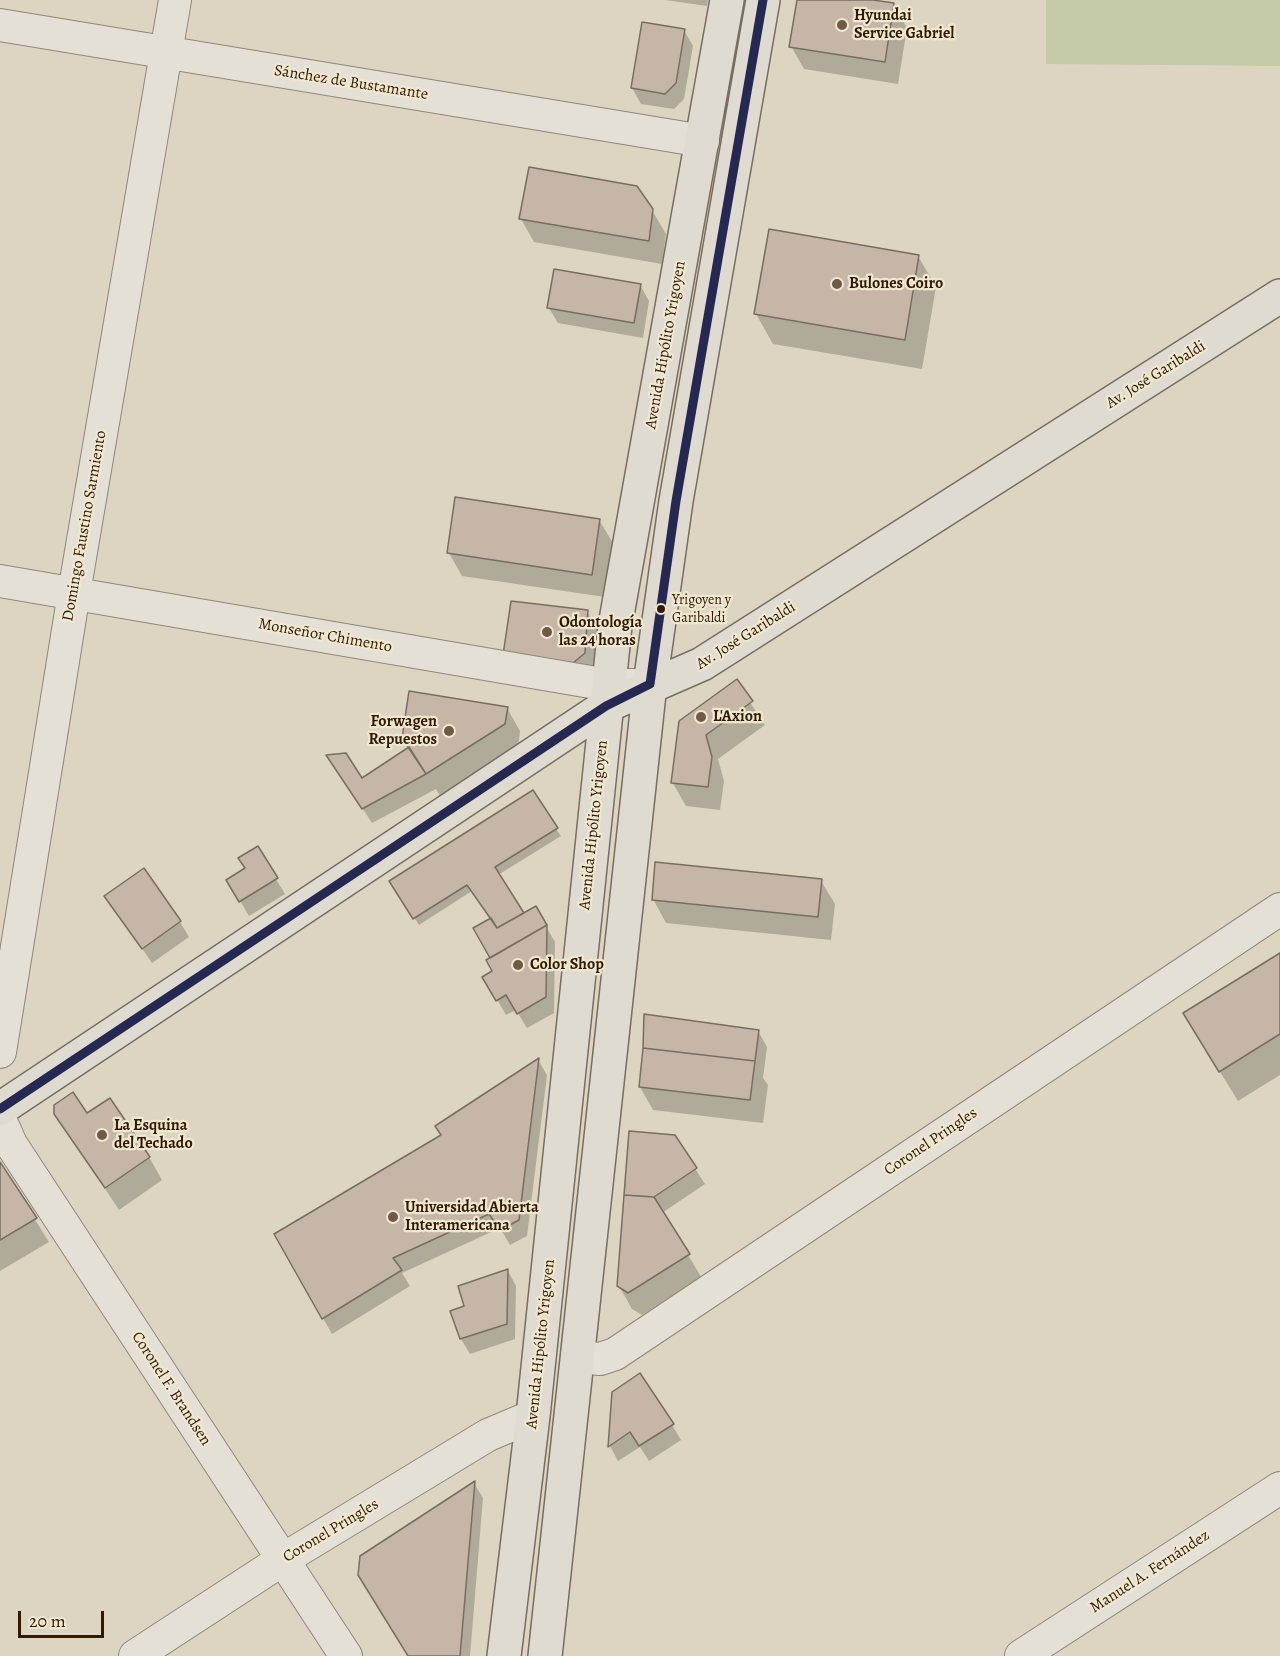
<!DOCTYPE html>
<html>
<head>
<meta charset="utf-8">
<style>
  body { margin:0 }
  #map { position:relative; width:1280px; height:1656px; overflow:hidden; background:#ddd5c1; font-family:Alegreya,serif }
  canvas { display:block }
  .scale { position:absolute; left:18px; top:1611px; width:86px; height:27px; box-sizing:border-box; border:3px solid #301a03; border-top:0; padding-left:8px; font-size:18px; line-height:21px; white-space:nowrap; color:#301a03; -webkit-text-stroke:4px #f0e7d0; paint-order:stroke }
</style>
</head>
<body>
<div id="map">
<canvas width="1280" height="1656"></canvas>
<div class="scale">20 m</div>
</div>
<script>
const ctx = document.querySelector('canvas').getContext('2d');
ctx.lineJoin = 'round';
function paint(path, color) { ctx.fillStyle = color; ctx.fill(path, 'evenodd'); }
const toPath = rows => new Path2D(rows.map(r => 'M' + r).join(''));
function stroke(path, color, width, dash) { ctx.strokeStyle = color; ctx.lineWidth = width; ctx.lineCap = dash ? 'butt' : 'round'; ctx.setLineDash(dash || []); ctx.stroke(path); }
function label(font, color, halo, rows, align = 'center') {
  ctx.font = font + ' Alegreya,serif'; ctx.lineWidth = 4.5; ctx.setLineDash([]); ctx.textBaseline = 'middle'; ctx.strokeStyle = halo; ctx.fillStyle = color; for (const [text, x, y, turn = 0] of rows) {
    ctx.save(); ctx.translate(x, y); ctx.rotate((+turn || 0) * Math.PI / 180); ctx.textAlign = isNaN(turn) ? turn : align; if (halo) ctx.strokeText(text, 0, 0); ctx.fillText(text, 0, 0); ctx.restore();
  }
}
const green = toPath([
  [1046,0,1280,0,1280,66,1046,64]
]);
const shadow = toPath([
  [665,0,708,0,707,6],
  [798,0,864,0,894,5,907,28,898,84,804,69,791,46],
  [684,30,693,46,684,99,674,109,641,104,632,88],
  [652,210,666,234,662,264,534,242,521,219],
  [918,256,936,287,922,369,773,344,756,314],
  [640,285,649,301,643,338,558,323,549,308],
  [599,520,613,543,605,597,462,576,449,553],
  [587,612,601,635,598,676,505,655],
  [736,681,765,725,718,759,724,781,720,810,686,806,672,782],
  [507,708,520,731,518,748,440,796,436,789,372,823,337,770,361,780],
  [556,829,561,836,498,875,523,915,535,908,555,942,554,1013,527,1028,516,1010,506,1015,484,977,494,971,492,920,472,891,419,925,391,882],
  [257,848,285,894,249,916,228,880,247,869],
  [821,881,835,904,831,940,666,923,653,899],
  [106,896,180,922,189,937,152,963],
  [1280,954,1280,1075,1238,1101,1203,1044],
  [758,1031,767,1047,763,1078,768,1085,763,1123,653,1110,640,1087],
  [538,1060,547,1075,527,1236,510,1245,500,1228,402,1273,410,1286,332,1334,276,1235,442,1136],
  [56,1114,87,1115,149,1157,162,1180,119,1210],
  [674,1136,705,1184,662,1213,702,1278,642,1315,632,1309,619,1286],
  [0,1164,49,1242,0,1271],
  [508,1271,516,1286,515,1339,470,1354,461,1339,466,1307],
  [613,1393,672,1425,681,1440,649,1461,640,1447,618,1461,610,1446],
  [474,1483,483,1498,470,1656,409,1656]
]);
const building = toPath([
  [797,0,873,0,894,3,885,62,789,47,797,0],
  [642,22,685,29,676,83,665,94,631,88,642,22],
  [529,167,637,186,653,209,649,241,519,219,529,167],
  [769,229,919,255,905,340,754,314,769,229],
  [554,269,641,284,634,323,547,308,554,269],
  [455,497,600,519,592,575,447,553,455,497],
  [511,601,588,610,585,653,573,663,503,655,511,601],
  [737,679,753,701,706,735,712,757,708,787,671,783,679,721,737,679],
  [409,691,508,707,505,724,426,774,402,738,409,691],
  [409,747,426,774,362,809,326,755,346,753,362,778,409,747],
  [533,790,558,828,495,867,524,913,497,928,467,885,413,919,389,881,533,790],
  [258,846,278,878,239,902,226,880,245,868,238,858,258,846],
  [655,862,822,879,818,917,652,900,655,862],
  [144,868,181,921,142,949,104,896,144,868],
  [536,906,547,925,490,958,473,928,491,918,497,928,536,906],
  [547,925,546,997,517,1014,506,995,496,1001,482,977,492,971,486,960,547,925],
  [1280,953,1280,1034,1219,1072,1183,1013,1280,953],
  [644,1014,759,1030,755,1061,643,1048,644,1014],
  [643,1048,755,1061,750,1100,639,1087,643,1048],
  [539,1058,519,1220,500,1230,489,1214,393,1258,402,1270,322,1319,274,1234,441,1135,435,1126,539,1058],
  [73,1092,87,1113,110,1098,150,1157,105,1188,54,1114,54,1105,73,1092],
  [629,1131,675,1135,697,1168,654,1197,624,1195,629,1131],
  [0,1162,37,1218,0,1240,0,1162],
  [624,1195,654,1197,690,1254,628,1293,617,1286,624,1195],
  [508,1269,507,1324,460,1339,450,1311,464,1306,458,1286,508,1269],
  [640,1373,674,1424,639,1446,630,1432,608,1447,612,1392,640,1373],
  [475,1481,460,1656,408,1656,358,1575,360,1556,475,1481]
]);
const minor = toPath([
  [0,25,703,141],
  [0,581,608,685,635,685],
  [0,1052,74,593,175,0],
  [0,1119,11,1144,346,1656],
  [577,1357,600,1359,615,1354,1280,909],
  [135,1656,282,1560,488,1435,533,1416],
  [1021,1656,1280,1488]
]);
const major = toPath([
  [0,1109,606,706,702,664,1280,296],
  [504,1656,533,1416,615,626,727,0],
  [545,1656,650,684,676,501,763,0]
]);
const bus1 = toPath([
  [0,1109,606,706,650,684,676,501,763,0]
]);
const markers = [
  [842,25,6,"#6d5b46"],
  [837,284,6,"#6d5b46"],
  [661,609,5,"#301a03"],
  [547,632,6,"#6d5b46"],
  [701,717,6,"#6d5b46"],
  [449,731,6,"#6d5b46"],
  [518,965,6,"#6d5b46"],
  [102,1135,6,"#6d5b46"],
  [393,1217,6,"#6d5b46"]
];
const busNames = [
  ["Yrigoyen y",672,601],
  ["Garibaldi",672,619]
];
const poiNames = [
  ["Hyundai",854,16],
  ["Service Gabriel",854,34],
  ["Bulones Coiro",849,284],
  ["Odontología",559,623],
  ["las 24 horas",559,641],
  ["L'Axion",713,717],
  ["Forwagen",437,722,"right"],
  ["Repuestos",437,740,"right"],
  ["Color Shop",530,965],
  ["La Esquina",114,1126],
  ["del Techado",114,1144],
  ["Universidad Abierta",405,1208],
  ["Interamericana",405,1226]
];
const streetNames = [
  ["Sánchez de Bustamante",351,83,9],
  ["Avenida Hipólito Yrigoyen",666,345,-80],
  ["Av. José Garibaldi",1156,375,-32],
  ["Domingo Faustino Sarmiento",85,526,-80],
  ["Monseñor Chimento",325,636,10],
  ["Av. José Garibaldi",746,636,-32],
  ["Avenida Hipólito Yrigoyen",594,825,-84],
  ["Coronel Pringles",931,1142,-34],
  ["Avenida Hipólito Yrigoyen",541,1344,-84],
  ["Coronel F. Brandsen",171,1389,57],
  ["Coronel Pringles",331,1531,-31],
  ["Manuel A. Fernández",1150,1572,-33]
];
paint(green, '#c5caa7');
paint(shadow, '#0003');
paint(building, '#c6b6a8');
stroke(building, '#766e61', 1.5);
stroke(minor, '#8f877a', 34);
stroke(major, '#766e61', 36);
stroke(minor, '#e5e0d6', 32);
stroke(major, '#e0dbd0', 33);
stroke(bus1, '#252850', 9);
for (const [x, y, r, color] of markers) { const dot = new Path2D(); dot.arc(x, y, r, 0, 2 * Math.PI); ctx.fillStyle = color; ctx.fill(dot); stroke(dot, '#f0e7d0', 2); }
label('14px', '#301a03', '#f0e7d0', busNames, 'left');
label('bold 16px', '#301a03', '#f0e7d0', poiNames, 'left');
label('16px', '#301a03', '#f0e7d0', streetNames);
</script>
</body>
</html>
